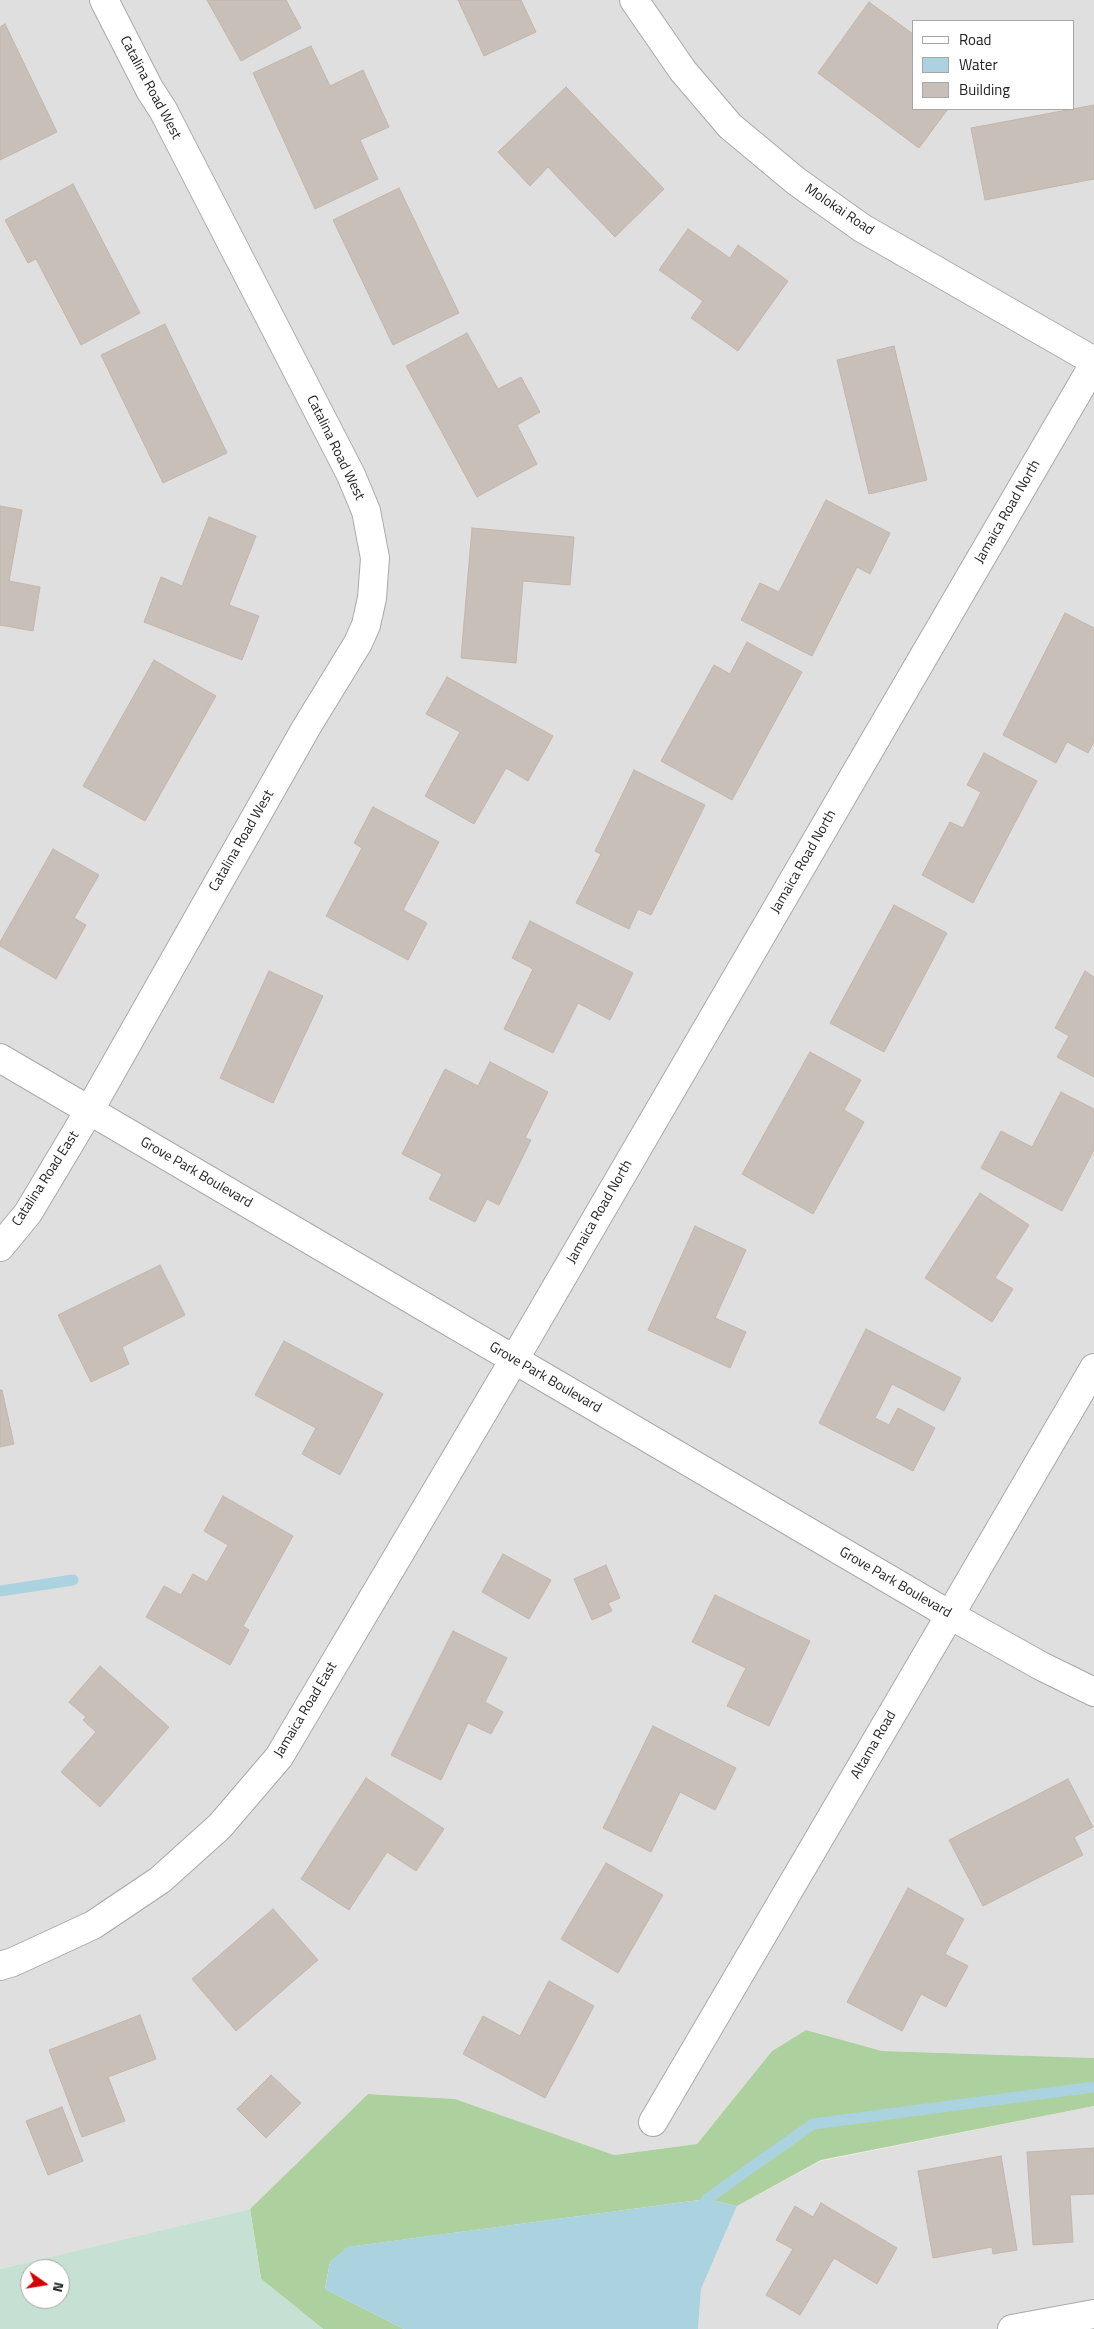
<!DOCTYPE html>
<html>
<head>
<meta charset="utf-8">
<style>
  body { margin:0 }
  #map { position:relative; width:1094px; height:2329px; overflow:hidden; background:#f2efe9; font-family:"Titillium Web",sans-serif }
  canvas { display:block }
  .legend { position:absolute; left:912px; top:20px; width:162px; height:90px; box-sizing:border-box; background:#fff; border:1px solid #a7a7a7; margin:0; padding:6px 9px; list-style:none; font-size:15px; color:#222 }
  .legend li { display:flex; align-items:center; gap:10px; height:25px }
  .legend b { width:25px; border:1px solid #a7a7a7 }
  .north { position:absolute; left:20px; top:2259px; width:50px; height:50px; box-sizing:border-box; background:#fff; border:1px solid #a7a7a7; border-radius:50%; rotate:103deg; font-size:14px; font-weight:700; line-height:20px; text-align:center; color:#222 }
  .north::after { content:''; display:block; margin:auto; width:18px; height:22px; background:#d40000; clip-path:polygon(50% 0,100% 100%,50% 72%,0 100%) }
</style>
</head>
<body>
<div id="map">
<canvas width="1094" height="2329"></canvas>
<ul class="legend">
<li><b style="height:6px;background:#fff"></b>Road</li>
<li><b style="height:14px;background:#aad3df"></b>Water</li>
<li><b style="height:14px;background:#c7bfb8"></b>Building</li>
</ul>
<div class="north">N</div>
</div>
<script>
const ctx = document.querySelector('canvas').getContext('2d');
ctx.lineJoin = 'round';
function paint(path, color) { ctx.fillStyle = color; ctx.fill(path, 'evenodd'); }
const toPath = rows => new Path2D(rows.map(r => 'M' + r).join(''));
function stroke(path, color, width, dash) { ctx.strokeStyle = color; ctx.lineWidth = width; ctx.lineCap = dash ? 'butt' : 'round'; ctx.setLineDash(dash || []); ctx.stroke(path); }
function label(font, color, halo, rows, align = 'center') {
  ctx.font = font + ' "Titillium Web",sans-serif'; ctx.lineWidth = 4; ctx.setLineDash([]); ctx.textBaseline = 'middle'; ctx.strokeStyle = halo; ctx.fillStyle = color; for (const [text, x, y, turn = 0] of rows) {
    ctx.save(); ctx.translate(x, y); ctx.rotate((+turn || 0) * Math.PI / 180); ctx.textAlign = isNaN(turn) ? turn : align; if (halo) ctx.strokeText(text, 0, 0); ctx.fillText(text, 0, 0); ctx.restore();
  }
}
const residential = toPath([
  [0,0,1094,0,1094,2058,882,2051,806,2030,772,2051,697,2144,614,2155,455,2099,368,2094,250,2209,0,2269],
  [913,21,1073,21,1073,109,913,109],
  [1094,2106,1094,2329,698,2329,701,2289,737,2206,821,2161]
]);
const forest = toPath([
  [806,2030,882,2051,1094,2058,1094,2106,821,2160,737,2206,707,2199,348,2247,330,2262,325,2289,404,2329,323,2329,261,2279,250,2209,368,2094,455,2099,614,2155,697,2144,772,2051]
]);
const wetland = toPath([
  [250,2209,261,2279,323,2329,0,2329,0,2269],
  [30,2269,60,2269,60,2299,30,2299]
]);
const water = toPath([
  [707,2199,737,2206,701,2289,698,2329,404,2329,325,2289,330,2262,347,2247]
]);
const stream = toPath([
  [0,1591,73,1580],
  [707,2199,813,2124,1094,2087]
]);
const building = toPath([
  [207,0,286,0,301,28,241,61,207,0],
  [458,0,521,0,536,32,484,56,458,0],
  [869,2,913,34,913,109,948,109,919,148,818,73,869,2],
  [5,24,57,132,0,160,0,27,5,24],
  [311,46,330,86,363,70,389,127,360,140,378,179,315,209,253,73,311,46],
  [566,87,664,189,615,237,548,167,530,186,498,152,566,87],
  [1094,105,1094,179,985,200,971,128,1094,105],
  [73,184,140,313,81,345,36,259,28,263,5,220,73,184],
  [399,188,459,313,393,345,333,220,399,188],
  [688,229,730,258,738,245,788,281,738,351,691,318,703,301,659,270,688,229],
  [165,324,227,453,163,483,101,355,165,324],
  [467,333,498,389,521,377,540,412,517,425,537,464,477,497,406,366,467,333],
  [894,346,927,480,869,494,837,360,894,346],
  [826,500,890,533,870,574,857,567,812,656,741,620,760,583,779,592,826,500],
  [0,506,22,510,9,581,40,587,33,631,0,625,0,506],
  [209,517,256,536,229,605,259,616,242,660,144,622,161,577,182,586,209,517],
  [472,528,574,537,570,585,523,581,516,663,461,658,472,528],
  [1065,613,1094,628,1094,742,1088,753,1067,742,1056,763,1003,735,1065,613],
  [747,642,802,672,732,800,661,761,714,665,730,674,747,642],
  [154,660,216,696,145,821,83,786,154,660],
  [447,677,553,736,528,781,506,768,474,824,425,796,460,732,426,714,447,677],
  [984,753,1037,781,973,903,922,875,950,822,963,828,981,792,967,785,984,753],
  [634,770,705,805,651,915,638,909,629,929,576,903,601,854,595,851,634,770],
  [373,807,439,842,403,910,427,923,408,960,326,916,362,848,354,843,373,807],
  [53,849,99,875,74,918,86,925,56,979,0,946,0,942,53,849],
  [894,905,947,933,884,1052,830,1023,894,905],
  [530,921,633,973,610,1020,578,1003,553,1053,504,1029,533,969,512,958,530,921],
  [269,971,323,996,273,1103,220,1078,269,971],
  [1085,971,1094,977,1094,1077,1057,1057,1069,1036,1055,1028,1085,971],
  [810,1052,861,1080,844,1110,864,1122,813,1214,742,1174,810,1052],
  [490,1062,548,1092,525,1138,531,1140,499,1205,487,1199,475,1222,429,1199,442,1174,402,1154,445,1069,478,1086,490,1062],
  [1061,1092,1094,1109,1094,1150,1062,1211,981,1168,1001,1131,1032,1147,1061,1092],
  [980,1193,1029,1225,995,1278,1013,1289,992,1322,925,1278,980,1193],
  [695,1226,746,1250,715,1318,746,1332,730,1368,648,1330,695,1226],
  [160,1265,185,1315,122,1347,129,1364,91,1382,58,1315,160,1265],
  [866,1329,961,1378,944,1411,892,1384,875,1418,889,1425,898,1408,935,1428,913,1471,819,1423,866,1329],
  [284,1341,383,1394,340,1475,302,1454,316,1428,255,1395,284,1341],
  [0,1390,2,1390,14,1444,0,1447,0,1390],
  [223,1496,293,1536,243,1626,249,1630,230,1665,146,1617,164,1586,181,1595,193,1574,207,1582,228,1545,204,1531,223,1496],
  [503,1554,551,1580,529,1619,482,1592,503,1554],
  [606,1565,620,1598,608,1603,612,1611,592,1620,574,1579,606,1565],
  [715,1595,810,1641,769,1726,727,1706,746,1668,692,1642,715,1595],
  [453,1631,507,1658,485,1702,503,1712,491,1734,468,1723,441,1780,391,1755,453,1631],
  [100,1666,169,1727,100,1807,61,1772,96,1732,83,1720,86,1717,69,1702,100,1666],
  [653,1726,736,1768,715,1810,680,1792,651,1852,603,1828,653,1726],
  [366,1778,444,1829,416,1871,387,1852,349,1910,301,1879,366,1778],
  [1068,1779,1093,1827,1074,1837,1083,1855,983,1906,949,1840,1068,1779],
  [606,1863,663,1895,618,1973,561,1939,606,1863],
  [908,1888,964,1919,945,1954,968,1966,946,2007,921,1994,902,2031,847,2002,908,1888],
  [273,1909,318,1960,236,2031,192,1979,273,1909],
  [549,1981,594,2006,545,2098,463,2054,483,2016,520,2036,549,1981],
  [140,2015,156,2059,108,2077,125,2121,82,2137,49,2050,140,2015],
  [271,2075,301,2103,266,2138,237,2109,271,2075],
  [62,2107,83,2161,48,2175,26,2121,62,2107],
  [1094,2148,1094,2194,1070,2195,1073,2242,1033,2245,1027,2152,1094,2148],
  [1001,2156,1017,2250,993,2254,992,2247,933,2258,918,2171,1001,2156],
  [821,2203,897,2248,877,2284,834,2258,800,2315,766,2295,793,2249,776,2240,795,2206,813,2217,821,2203]
]);
const minor = toPath([
  [634,0,683,71,730,126,796,181,862,228,1094,361],
  [0,1247,28,1213,89,1111,306,728,358,643,366,625,372,598,375,558,366,511,351,475,163,110,150,90,104,0],
  [0,1966,13,1962,93,1925,160,1880,220,1826,279,1757,514,1360,1094,364],
  [653,2122,950,1615,1041,1666,1094,1692],
  [1012,2329,1094,2314]
]);
const tertiary = toPath([
  [0,1058,950,1615,1094,1368]
]);
const streetNames = [
  ["Catalina Road West",150,88,62],
  ["Molokai Road",839,210,34],
  ["Catalina Road West",335,448,64],
  ["Jamaica Road North",1008,512,-60],
  ["Catalina Road West",242,841,-60],
  ["Jamaica Road North",804,862,-60],
  ["Grove Park Boulevard",196,1173,30],
  ["Catalina Road East",46,1179,-57],
  ["Jamaica Road North",600,1212,-60],
  ["Grove Park Boulevard",545,1378,30],
  ["Grove Park Boulevard",895,1583,30],
  ["Jamaica Road East",306,1710,-59],
  ["Altama Road",874,1745,-60]
];
paint(residential, '#e0dfdf');
paint(forest, '#add19e');
paint(wetland, '#c6e0d4');
paint(water, '#aad3df');
stroke(stream, '#aad3df', 11);
paint(building, '#c7bfb8');
stroke(building, '#c4b6ab', 1);
stroke(minor, '#a9a9a9', 30);
stroke(tertiary, '#a9a9a9', 30);
stroke(minor, '#fff', 28);
stroke(tertiary, '#fff', 28);
label('14px', '#222', '#fff', streetNames);
</script>
</body>
</html>
